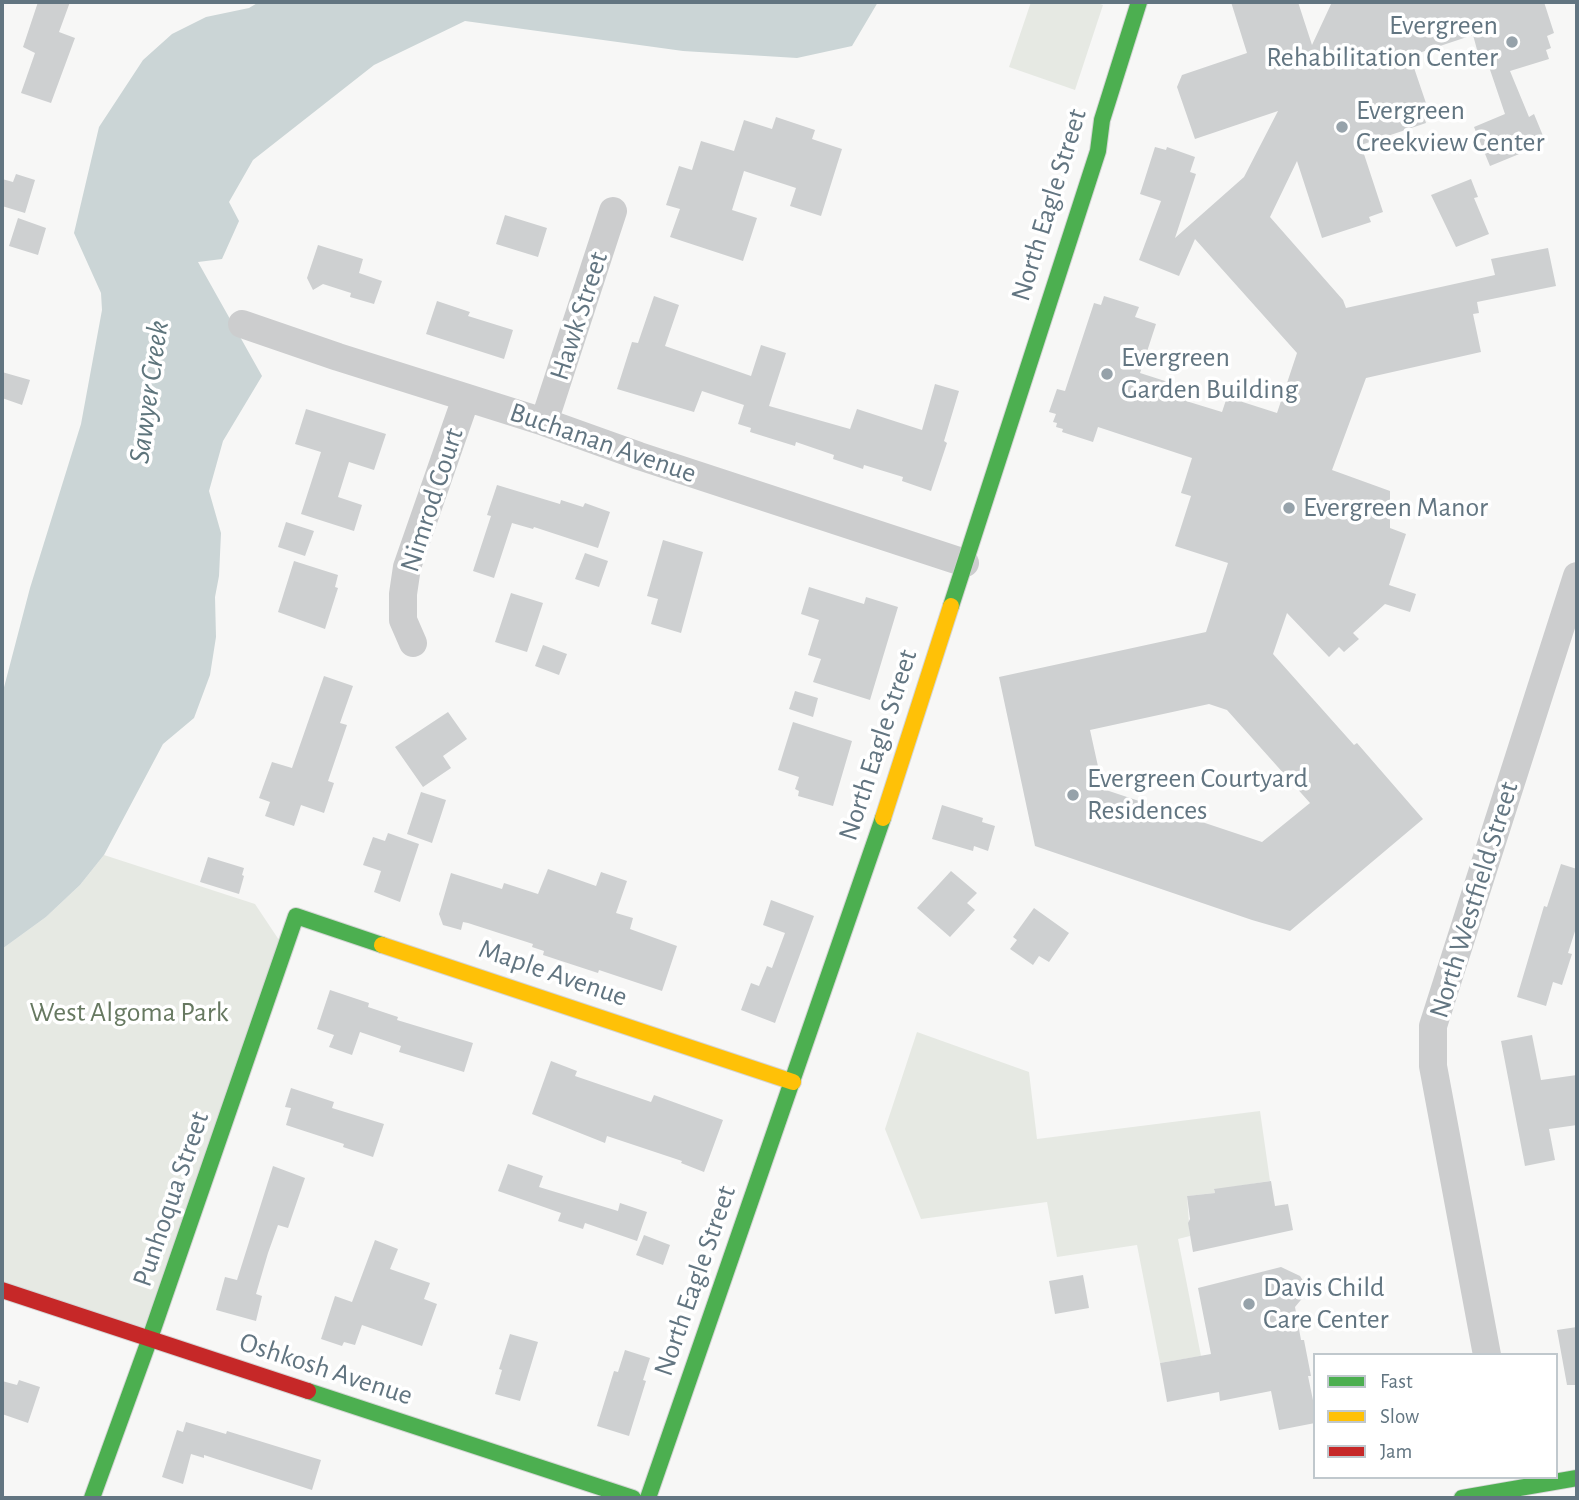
<!DOCTYPE html>
<html>
<head>
<meta charset="utf-8">
<style>
  body { margin:0 }
  #map { position:relative; width:1579px; height:1500px; overflow:hidden; background:#f7f7f6; font-family:"Alegreya Sans",sans-serif }
  canvas { display:block }
  .frame { position:absolute; inset:0; border:4px solid #627581; pointer-events:none }
  .legend { position:absolute; left:1313px; top:1353px; width:245px; height:126px; box-sizing:border-box; background:#fff; border:2px solid #c0c8cd; margin:0; padding:9px 12px; list-style:none; font-size:21px; color:#627581 }
  .legend li { display:flex; align-items:center; gap:14px; height:35px }
  .legend b { width:35px; border:2px solid #c0c8cd }
</style>
</head>
<body>
<div id="map">
<canvas width="1579" height="1500"></canvas>
<div class="frame"></div>
<ul class="legend">
<li><b style="height:9px;background:#4caf50"></b>Fast</li>
<li><b style="height:9px;background:#ffc107"></b>Slow</li>
<li><b style="height:9px;background:#c62828"></b>Jam</li>
</ul>
</div>
<script>
const ctx = document.querySelector('canvas').getContext('2d');
ctx.lineJoin = 'round';
function paint(path, color) { ctx.fillStyle = color; ctx.fill(path, 'evenodd'); }
const toPath = rows => new Path2D(rows.map(r => 'M' + r).join(''));
function stroke(path, color, width, dash) { ctx.strokeStyle = color; ctx.lineWidth = width; ctx.lineCap = dash ? 'butt' : 'round'; ctx.setLineDash(dash || []); ctx.stroke(path); }
function label(font, color, halo, rows, align = 'center') {
  ctx.font = font + ' "Alegreya Sans",sans-serif'; ctx.lineWidth = 7; ctx.setLineDash([]); ctx.textBaseline = 'middle'; ctx.strokeStyle = halo; ctx.fillStyle = color; for (const [text, x, y, turn = 0] of rows) {
    ctx.save(); ctx.translate(x, y); ctx.rotate((+turn || 0) * Math.PI / 180); ctx.textAlign = isNaN(turn) ? turn : align; if (halo) ctx.strokeText(text, 0, 0); ctx.fillText(text, 0, 0); ctx.restore();
  }
}
const green = toPath([
  [1031,2,1094,2,1103,5,1075,90,1009,67],
  [104,855,255,904,285,949,150,1338,2,1290,2,949,46,917,80,885],
  [917,1032,1029,1072,1037,1139,1260,1111,1270,1181,1214,1190,1215,1193,1187,1196,1190,1236,1178,1239,1201,1356,1160,1363,1137,1245,1057,1257,1047,1202,921,1219,885,1129]
]);
const water = toPath([
  [259,2,878,2,852,46,797,58,683,51,465,21,374,65,253,160,229,202,239,221,222,259,198,262,262,376,223,441,209,491,221,533,219,576,215,597,216,637,210,675,194,718,163,744,104,855,80,885,46,917,2,949,2,695,30,588,81,424,102,310,101,293,74,233,99,127,143,60,172,34,206,17,249,8]
]);
const building = toPath([
  [38,2,70,2,59,32,75,38,51,103,21,93,35,53,23,47],
  [1231,2,1298,2,1312,45,1332,2,1544,2,1554,33,1547,36,1551,48,1546,50,1549,59,1510,71,1529,117,1534,114,1546,143,1490,166,1474,127,1505,114,1485,55,1479,57,1473,35,1410,56,1428,109,1422,110,1426,123,1361,145,1383,212,1369,217,1371,222,1322,238,1297,161,1270,217,1343,300,1346,308,1495,275,1491,259,1548,248,1556,286,1477,302,1479,313,1473,314,1481,352,1366,378,1332,470,1390,491,1390,528,1406,534,1389,585,1416,594,1410,612,1385,604,1353,633,1359,639,1344,652,1339,647,1329,657,1287,613,1273,654,1354,745,1357,743,1423,819,1290,931,1252,920,1035,846,999,677,1206,632,1228,563,1175,546,1191,496,1181,493,1192,458,1098,427,1093,442,1062,432,1063,429,1056,427,1057,423,1053,422,1056,414,1049,412,1057,389,1065,391,1094,303,1101,305,1104,296,1139,307,1135,317,1156,324,1140,373,1190,389,1186,401,1222,412,1227,397,1277,413,1297,353,1195,239,1179,276,1139,260,1161,201,1140,194,1155,147,1166,150,1167,147,1195,157,1190,172,1196,174,1175,238,1244,177,1278,111,1195,139,1177,87,1182,75,1247,53],
  [1209,704,1227,710,1310,803,1262,842,1103,789,1090,730],
  [776,117,815,130,812,139,842,149,821,216,790,206,796,188,744,171,732,210,757,218,743,261,670,237,680,209,666,205,679,166,692,170,701,141,734,151,744,120,772,129],
  [16,174,35,180,25,213,2,206,2,179,13,182],
  [1471,179,1478,197,1474,198,1489,234,1456,247,1431,195],
  [505,215,547,228,538,257,496,244],
  [18,218,46,228,38,255,9,246],
  [318,245,363,259,359,273,382,281,374,304,350,297,351,293,323,284,313,290,307,278],
  [654,296,679,305,665,346,751,376,761,345,786,353,769,406,850,429,857,409,922,430,935,384,959,391,944,441,947,443,931,491,902,481,903,477,864,465,863,469,833,459,834,455,796,442,795,446,750,432,751,428,738,424,744,405,702,391,694,412,617,389,632,342,638,343],
  [437,301,470,312,468,316,513,330,504,359,426,334],
  [2,372,30,380,22,405,2,398],
  [306,409,386,434,374,470,349,462,338,497,362,505,354,531,301,514,321,452,295,444],
  [497,485,560,504,561,500,583,507,585,503,610,512,598,548,534,527,533,529,512,523,494,578,473,571,491,516,487,515],
  [286,522,314,531,305,556,278,547],
  [663,540,703,552,681,633,651,624,658,599,647,596],
  [585,553,608,561,599,587,575,579],
  [294,561,338,575,335,587,338,588,325,629,278,612],
  [809,587,864,604,866,597,898,607,870,700,813,682,821,659,808,655,819,620,801,614],
  [511,593,543,603,527,652,495,642],
  [543,645,567,654,559,675,535,666],
  [324,676,353,686,340,723,347,725,328,781,334,783,324,813,301,805,294,826,265,816,270,802,259,798,272,762,292,768],
  [795,691,818,698,813,717,789,709],
  [448,712,467,739,443,756,451,768,423,787,395,747],
  [793,722,852,741,833,806,798,796,799,791,795,789,799,777,778,770],
  [421,792,446,800,432,843,407,834],
  [942,805,983,818,982,822,995,826,988,851,974,846,973,851,932,839],
  [388,833,419,844,400,902,374,892,381,871,363,865,373,837,385,841],
  [208,857,244,868,242,875,244,876,239,894,200,882],
  [1561,864,1577,869,1577,925,1568,953,1572,954,1562,985,1553,982,1546,1006,1517,997,1544,906,1547,907],
  [548,869,596,886,601,872,627,881,616,913,633,918,630,929,677,946,662,991,599,970,598,973,543,955,544,951,532,947,533,944,468,923,463,922,461,930,443,925,439,914,451,873,502,889,504,883,538,894],
  [951,871,977,893,967,903,975,910,950,937,917,908],
  [771,900,814,916,775,1023,741,1010,751,983,759,986,767,966,772,968,785,933,763,925],
  [1034,908,1069,933,1049,962,1039,956,1033,965,1010,949,1017,940,1013,937],
  [330,990,369,1003,368,1007,398,1017,397,1020,473,1043,464,1072,399,1052,401,1046,360,1032,352,1055,329,1047,334,1035,317,1029],
  [1532,1035,1541,1080,1577,1075,1577,1125,1549,1129,1555,1160,1525,1166,1501,1041],
  [551,1061,577,1071,575,1076,651,1102,654,1095,723,1120,704,1172,681,1163,682,1161,607,1136,605,1143,532,1114],
  [291,1088,334,1102,332,1108,384,1124,373,1157,343,1147,344,1144,286,1125,291,1108,285,1107],
  [508,1164,543,1176,539,1187,618,1211,620,1203,647,1212,637,1241,585,1223,583,1229,558,1221,561,1213,498,1191],
  [273,1166,305,1178,288,1228,278,1225,268,1253,256,1294,262,1296,256,1321,216,1310,225,1277,237,1280],
  [1271,1181,1275,1206,1288,1204,1293,1230,1193,1252,1188,1223,1190,1219,1187,1196,1215,1193,1214,1189],
  [644,1235,670,1245,663,1265,636,1255],
  [375,1240,398,1249,390,1269,430,1283,424,1299,437,1304,422,1346,362,1325,355,1345,344,1342,342,1346,321,1339,335,1296,352,1302],
  [1281,1267,1300,1276,1306,1285,1305,1295,1295,1307,1301,1340,1304,1340,1311,1376,1308,1376,1315,1410,1315,1423,1279,1430,1271,1391,1220,1401,1219,1392,1167,1402,1160,1363,1211,1354,1198,1288],
  [1083,1275,1089,1308,1055,1314,1049,1281],
  [1577,1327,1577,1385,1567,1385,1557,1330],
  [510,1334,538,1342,520,1401,495,1394,502,1370,499,1369],
  [625,1350,650,1358,643,1380,646,1381,629,1436,597,1426,614,1371,618,1372],
  [19,1380,40,1387,28,1423,2,1414,2,1381,17,1385],
  [186,1422,226,1434,227,1431,321,1460,312,1490,204,1455,204,1458,191,1454,183,1484,162,1477,177,1430,183,1432]
]);
const street = toPath([
  [242,324,338,357,544,422,639,456,965,563],
  [544,422,613,211],
  [413,643,403,620,403,594,407,567,466,398],
  [1487,1355,1433,1066,1433,1026,1577,576]
]);
const fast = toPath([
  [951,606,1098,151,1102,120,1139,2],
  [308,1391,633,1498],
  [92,1498,150,1338,296,916,382,945],
  [648,1498,883,818],
  [1462,1498,1577,1478]
]);
const slow = toPath([
  [883,818,951,606],
  [382,945,793,1082]
]);
const jam = toPath([
  [2,1290,308,1391]
]);
const markers = [
  [1512,42,7,"#96a2aa"],
  [1342,127,7,"#96a2aa"],
  [1107,374,7,"#96a2aa"],
  [1289,508,7,"#96a2aa"],
  [1073,795,7,"#96a2aa"],
  [1249,1304,7,"#96a2aa"]
];
const poiNames = [
  ["Evergreen",1498,26,"right"],
  ["Rehabilitation Center",1498,58,"right"],
  ["Evergreen",1356,111],
  ["Creekview Center",1356,143],
  ["Evergreen",1121,358],
  ["Garden Building",1121,390],
  ["Evergreen Manor",1303,508],
  ["Evergreen Courtyard",1087,779],
  ["Residences",1087,811],
  ["Davis Child",1263,1288],
  ["Care Center",1263,1320]
];
const streetNames = [
  ["North Eagle Street",1049,205,-73],
  ["Hawk Street",579,316,-72],
  ["Buchanan Avenue",603,443,19],
  ["Nimrod Court",432,500,-72],
  ["North Eagle Street",878,745,-72],
  ["North Westfield Street",1474,900,-73],
  ["Maple Avenue",553,973,19],
  ["Punhoqua Street",171,1199,-71],
  ["North Eagle Street",695,1281,-71],
  ["Oshkosh Avenue",326,1369,18]
];
const parkNames = [
  ["West Algoma Park",129,1013]
];
const waterNames = [
  ["Sawyer Creek",149,392,-82]
];
paint(green, '#e6e9e3');
paint(water, '#cbd5d6');
paint(building, '#ced0d1');
stroke(fast, '#d4d5d5', 18);
stroke(slow, '#d4d5d5', 18);
stroke(jam, '#d4d5d5', 18);
stroke(street, '#cccdce', 28);
stroke(fast, '#4caf50', 16);
stroke(slow, '#ffc107', 16);
stroke(jam, '#c62828', 16);
for (const [x, y, r, color] of markers) { const dot = new Path2D(); dot.arc(x, y, r, 0, 2 * Math.PI); ctx.fillStyle = color; ctx.fill(dot); stroke(dot, '#fff', 2.5); }
label('28px', '#627581', '#fff', poiNames, 'left');
label('28px', '#627581', '#fff', streetNames);
label('28px', '#677961', '#fff', parkNames);
label('italic 30px', '#5e757c', '#fff', waterNames);
</script>
</body>
</html>
